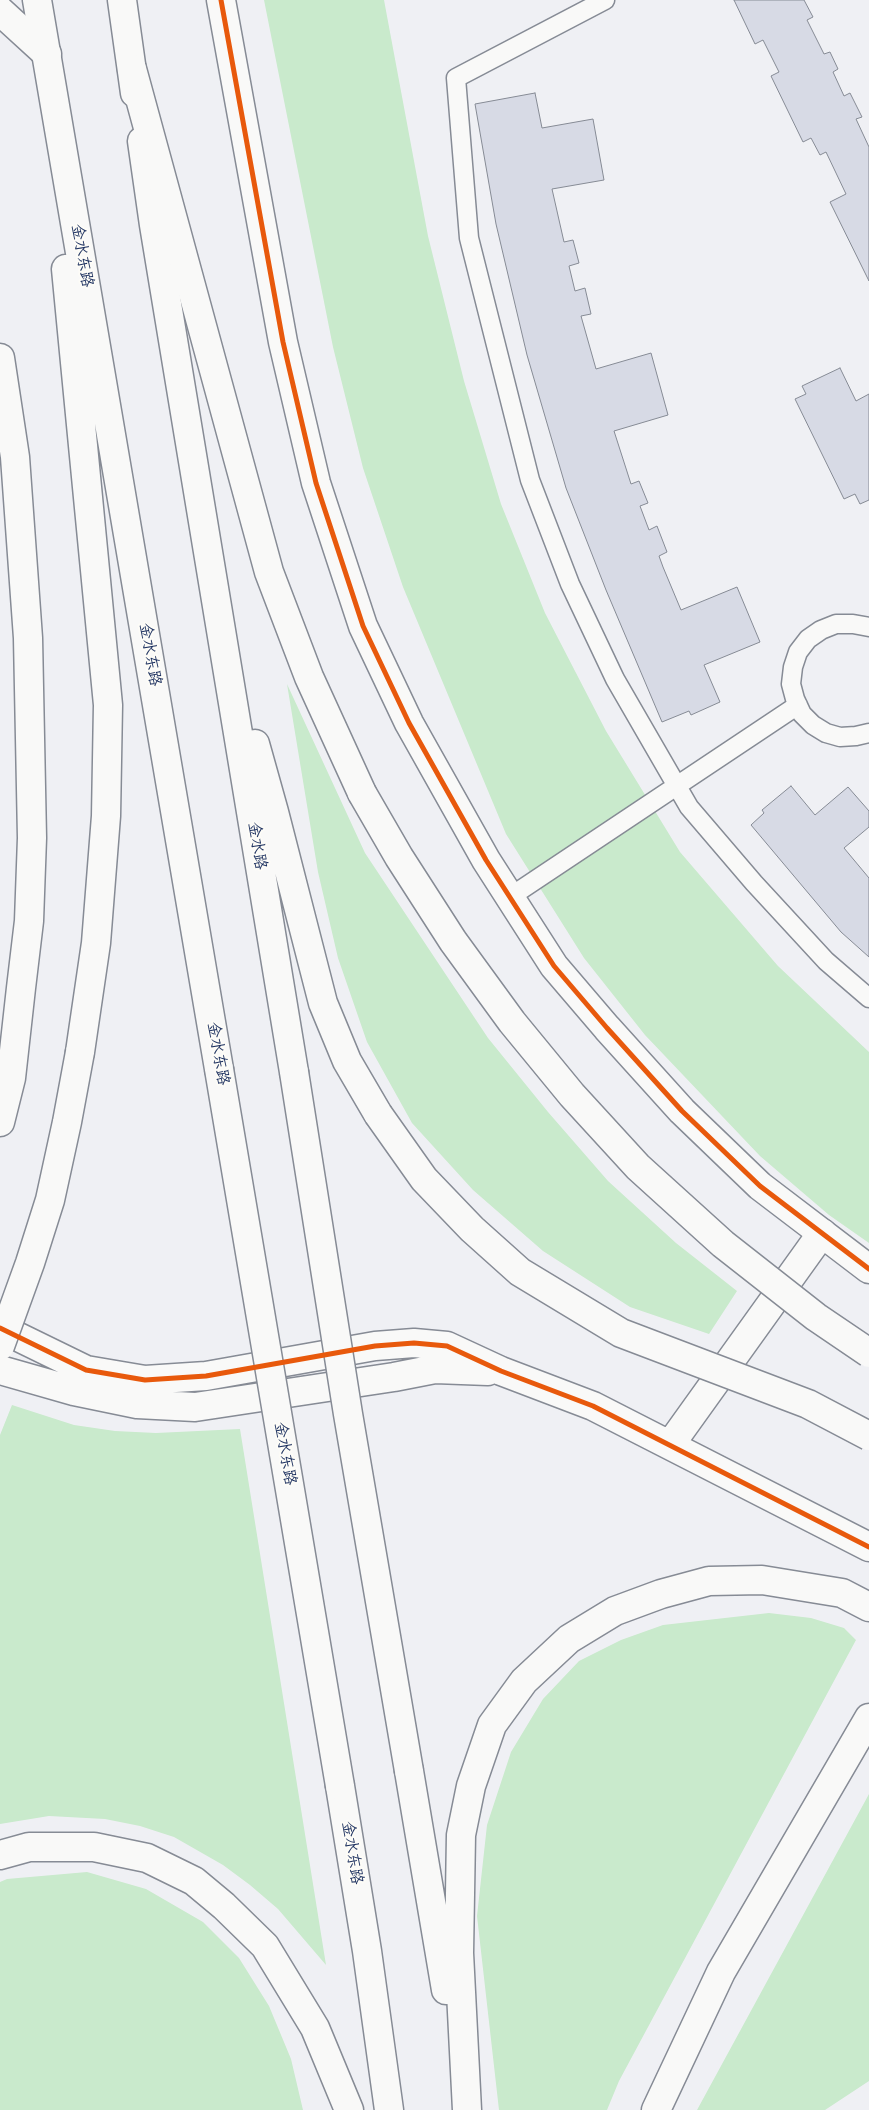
<!DOCTYPE html>
<html>
<head>
<meta charset="utf-8">
<style>
  body { margin:0 }
  canvas { display:block; background:#eff0f4 }
</style>
</head>
<body>
<canvas width="869" height="2110"></canvas>
<script>
const ctx = document.querySelector('canvas').getContext('2d');
ctx.lineJoin = 'round';
function paint(path, color) { ctx.fillStyle = color; ctx.fill(path, 'evenodd'); }
const toPath = rows => new Path2D(rows.map(r => 'M' + r).join(''));
function stroke(path, color, width, dash) { ctx.strokeStyle = color; ctx.lineWidth = width; ctx.lineCap = dash ? 'butt' : 'round'; ctx.setLineDash(dash || []); ctx.stroke(path); }
function label(font, color, halo, rows, align = 'center') {
  ctx.font = font + ' Mynerve,"LXGW WenKai TC",sans-serif'; ctx.lineWidth = 4; ctx.setLineDash([]); ctx.textBaseline = 'middle'; ctx.strokeStyle = halo; ctx.fillStyle = color; for (const [text, x, y, turn = 0] of rows) {
    ctx.save(); ctx.translate(x, y); ctx.rotate((+turn || 0) * Math.PI / 180); ctx.textAlign = isNaN(turn) ? turn : align; if (halo) ctx.strokeText(text, 0, 0); ctx.fillText(text, 0, 0); ctx.restore();
  }
}
const green = toPath([
  [264,0,384,0,428,236,464,381,501,504,545,613,606,731,680,852,778,966,869,1052,869,1243,829,1215,760,1156,645,1035,584,958,506,834,403,587,363,468,333,347],
  [287,684,365,853,488,1038,548,1112,608,1181,676,1243,737,1291,709,1334,630,1307,543,1251,473,1190,412,1123,367,1042,338,958,318,872],
  [12,1405,74,1425,115,1431,156,1433,240,1429,326,1965,278,1909,250,1885,223,1865,174,1837,140,1826,105,1819,49,1816,0,1824,0,1435],
  [769,1613,811,1618,844,1628,856,1640,619,2081,607,2110,499,2110,477,1916,487,1825,511,1752,543,1699,579,1661,621,1640,663,1625],
  [869,1794,869,2081,825,2110,697,2110],
  [87,1872,146,1889,203,1922,239,1958,269,2006,291,2059,303,2110,0,2110,0,1882,7,1879]
]);
const building = toPath([
  [734,0,804,0,813,17,807,20,824,54,830,52,838,69,833,72,844,96,850,93,862,117,856,119,869,147,869,281,830,202,846,194,826,152,820,155,811,138,803,142,771,76,779,72,763,40,755,44,734,0],
  [535,93,542,128,593,119,604,180,552,189,564,242,573,240,579,263,569,266,575,291,585,288,591,314,581,316,596,369,651,353,668,415,614,431,631,484,639,481,648,503,640,506,649,530,657,526,667,552,659,556,663,567,681,610,737,587,760,642,704,665,720,702,691,715,689,711,662,722,606,590,566,488,527,355,496,224,475,104,535,93],
  [840,368,856,401,869,394,869,500,860,504,855,494,844,499,795,399,806,394,802,386,840,368],
  [791,786,815,815,848,787,869,811,869,827,844,848,869,878,869,957,841,932,751,825,764,813,762,810,791,786]
]);
const service = toPath([
  [605,0,456,78,469,238,530,480,570,584,615,679,689,807,754,883,826,961,869,998],
  [869,627,853,624,836,624,821,630,808,639,798,652,793,667,791,684,795,699,802,714,813,725,826,733,840,737,856,736,869,733],
  [510,897,798,705]
]);
const minor = toPath([
  [0,358,15,457,28,638,32,838,29,921,21,988,11,1078,0,1122],
  [0,1328,86,1370,145,1380,206,1376,375,1346,414,1343,447,1346,501,1371,593,1406,869,1547],
  [0,1370,74,1391,137,1404,195,1407,394,1377,435,1369,488,1371],
  [670,1445,822,1233],
  [656,2110,721,1972,869,1718]
]);
const tertiary = toPath([
  [221,0,283,342,316,483,363,626,409,723,486,860,554,966,607,1028,682,1111,760,1186,869,1269],
  [0,11,47,54]
]);
const primary = toPath([
  [37,0,219,1069],
  [122,0,135,93],
  [142,141,154,225,294,1072],
  [66,269,108,705,106,816,96,943,80,1052],
  [255,744,274,812,323,1003,347,1061,378,1114],
  [409,1771,446,1990],
  [340,1786,367,1951,389,2110],
  [0,1855,29,1847,94,1847,147,1858,194,1881,224,1906,265,1946,315,2028,349,2110],
  [467,2110,459,1953,461,1835,471,1786,492,1725,524,1681,569,1639,615,1611,661,1594,709,1581,762,1580,842,1593,869,1607]
]);
const trunk = toPath([
  [132,69,269,572,309,677,362,793]
]);
const primaryBridge = toPath([
  [219,1069,340,1786],
  [294,1072,348,1414,409,1771],
  [378,1114,424,1179,472,1229,520,1272,621,1333,808,1404,869,1436],
  [0,1346,30,1263,50,1200,67,1122,80,1052]
]);
const trunkBridge = toPath([
  [362,793,399,857,453,941,512,1022,572,1095,638,1167,723,1244,816,1317,869,1353]
]);
const cycleway = toPath([
  [221,0,283,342,316,483,363,626,409,723,486,860,554,966,607,1028,682,1111,760,1186,869,1269],
  [0,1328,86,1370,145,1380,206,1376,375,1346,414,1343,447,1346,501,1371,593,1406,869,1547]
]);
const streetNames = [
  ["金水东路",81,256,80],
  ["金水东路",149,655,80],
  ["金水路",256,846,81],
  ["金水东路",217,1054,80],
  ["金水东路",284,1454,80],
  ["金水东路",351,1853,81]
];
paint(green, '#c9eacc');
paint(building, '#d7dae5');
stroke(building, '#868b95', 1);
stroke(service, '#868b95', 21);
stroke(minor, '#868b95', 31);
stroke(tertiary, '#868b95', 31);
stroke(primary, '#868b95', 31);
stroke(trunk, '#868b95', 31);
stroke(service, '#f9f9f8', 18);
stroke(minor, '#f9f9f8', 28);
stroke(tertiary, '#f9f9f8', 28);
stroke(primary, '#f9f9f8', 28);
stroke(trunk, '#f9f9f8', 28);
stroke(primaryBridge, '#868b95', 31, []);
stroke(trunkBridge, '#868b95', 31, []);
stroke(primaryBridge, '#f9f9f8', 28);
stroke(trunkBridge, '#f9f9f8', 28);
stroke(cycleway, '#e8590c', 5);
label('16px', '#1b2f5e', '#fdfcf7', streetNames);
</script>
</body>
</html>
